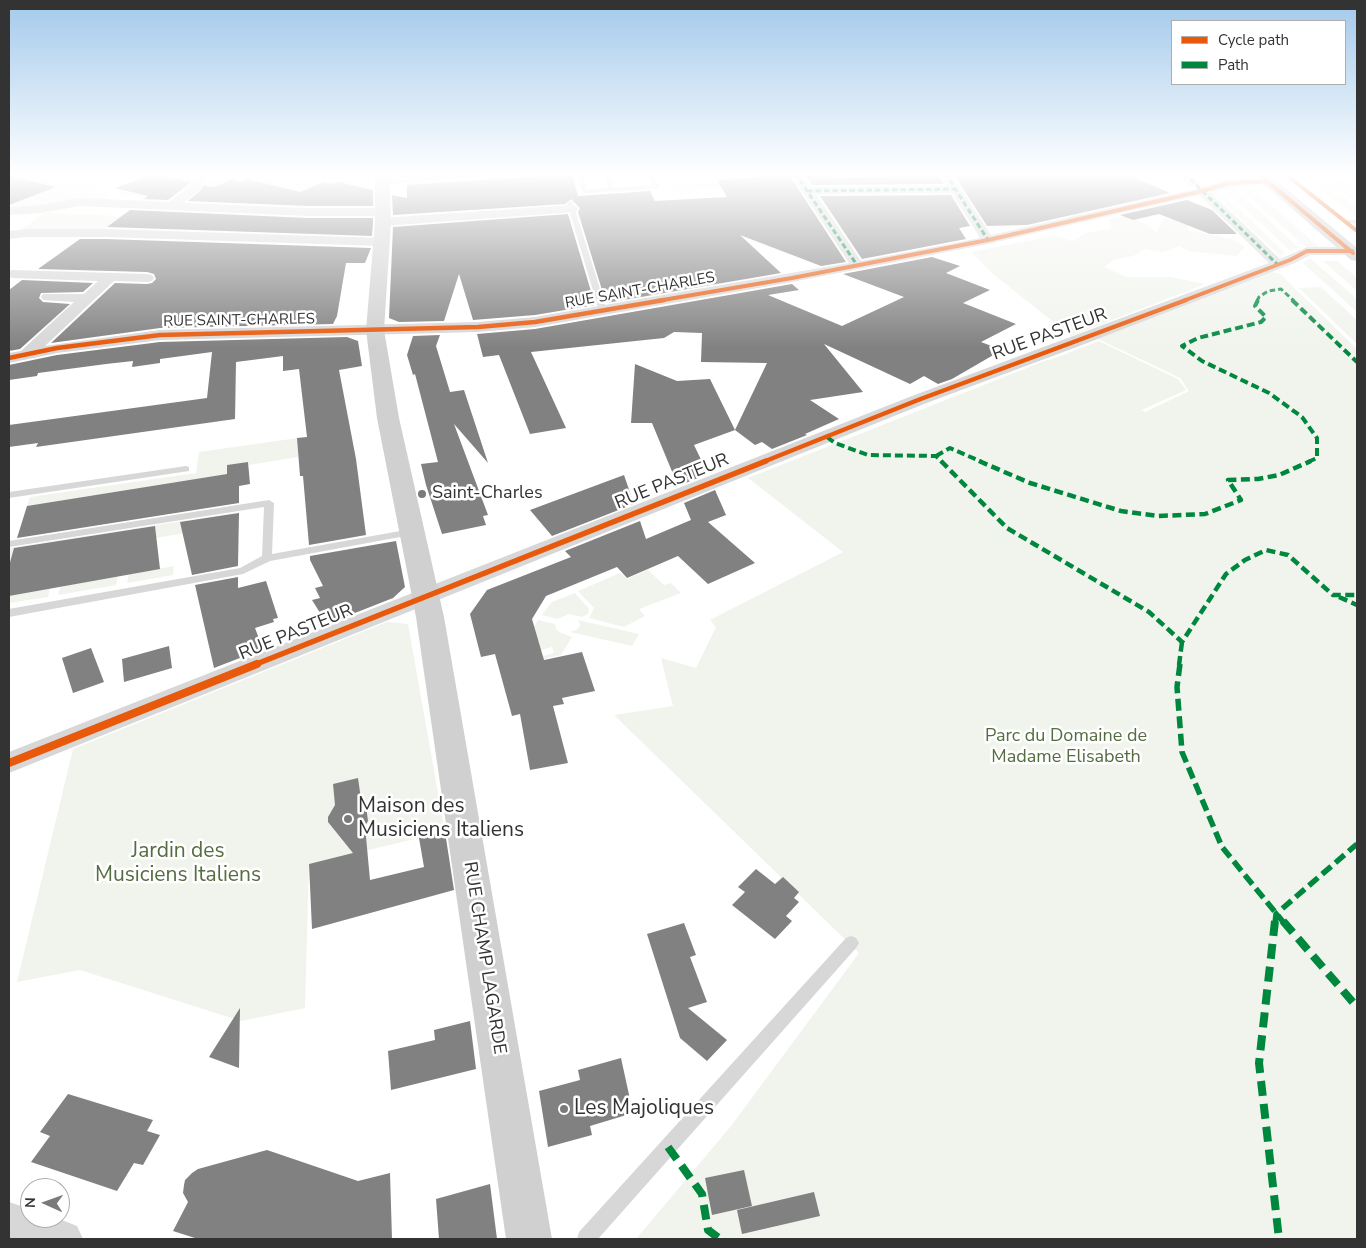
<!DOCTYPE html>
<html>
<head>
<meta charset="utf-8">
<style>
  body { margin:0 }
  #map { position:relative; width:1366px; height:1248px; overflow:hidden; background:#fff; font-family:"Nunito Sans",sans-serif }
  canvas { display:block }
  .frame { position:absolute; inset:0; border:10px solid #333; pointer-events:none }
  .legend { position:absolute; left:1171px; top:20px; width:175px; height:65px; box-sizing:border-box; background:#fff; border:1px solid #adadad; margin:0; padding:6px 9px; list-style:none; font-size:15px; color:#333 }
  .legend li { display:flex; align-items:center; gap:10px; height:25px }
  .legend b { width:25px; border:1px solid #adadad }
  .north { position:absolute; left:20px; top:1178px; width:50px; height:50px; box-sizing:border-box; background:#fff; border:1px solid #adadad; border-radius:50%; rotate:272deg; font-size:14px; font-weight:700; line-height:20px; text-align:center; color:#333 }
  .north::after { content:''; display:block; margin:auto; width:18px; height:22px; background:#7a7a7a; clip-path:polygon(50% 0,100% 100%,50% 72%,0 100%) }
</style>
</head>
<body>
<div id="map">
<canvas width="1366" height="1248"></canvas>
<div class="frame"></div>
<ul class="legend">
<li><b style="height:6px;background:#e8590c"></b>Cycle path</li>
<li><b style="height:6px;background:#00873e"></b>Path</li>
</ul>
<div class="north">N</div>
</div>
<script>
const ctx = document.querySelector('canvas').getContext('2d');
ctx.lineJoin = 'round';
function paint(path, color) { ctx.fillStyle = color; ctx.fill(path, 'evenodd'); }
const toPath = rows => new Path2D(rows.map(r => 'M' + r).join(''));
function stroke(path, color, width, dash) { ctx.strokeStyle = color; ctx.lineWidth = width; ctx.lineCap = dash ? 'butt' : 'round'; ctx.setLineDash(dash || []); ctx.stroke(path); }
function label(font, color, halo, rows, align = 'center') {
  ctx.font = font + ' "Nunito Sans",sans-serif'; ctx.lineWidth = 5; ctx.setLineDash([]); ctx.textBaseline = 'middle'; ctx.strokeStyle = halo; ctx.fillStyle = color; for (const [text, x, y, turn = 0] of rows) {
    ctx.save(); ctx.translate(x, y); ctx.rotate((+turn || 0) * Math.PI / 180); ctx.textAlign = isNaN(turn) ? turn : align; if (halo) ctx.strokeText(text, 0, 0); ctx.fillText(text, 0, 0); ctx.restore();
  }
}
const green = toPath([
  [9,173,86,173,79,176,95,180,83,186,103,190,109,195,103,199,74,199,37,206,9,207,11,203,9,200,16,202,64,181,72,183,63,180,49,186,9,176],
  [137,173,201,173,188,188,167,198,138,201,144,196,116,195,169,177],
  [317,173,366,173,363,202,333,184,324,182,302,191,310,197,247,179,242,182,233,179,211,188,227,190,199,202,188,201,188,196,205,183,215,179,265,174,302,177],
  [662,173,714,173,722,188,670,191],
  [1299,173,1312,173,1357,208,1357,218],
  [1319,173,1330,173,1357,193,1357,202],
  [1233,187,1299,248,1291,251,1223,189],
  [1238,187,1255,191,1320,248,1307,248],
  [1219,190,1285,253,1280,256,1212,192],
  [44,213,122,216,101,232,22,229],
  [1121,216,1139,220,1156,232,1164,219,1191,221,1187,230,1232,239,1245,247,1236,256,1189,251,1179,246,1163,252,1144,249,1133,256,1113,260,1104,267,1127,277,1171,277,1205,284,1071,336,993,274,971,252,1053,236,1074,241,1085,233,1111,229,1110,219],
  [1310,258,1357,299,1357,312,1303,263],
  [1323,261,1337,261,1357,278,1357,291],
  [1269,272,1279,273,1357,349,1357,1239,636,1239,731,1126,859,953,614,715,673,706,661,658,696,668,716,627,710,620,843,552,748,478,1047,360,1050,360,1099,341,1178,379,1186,390,1142,410,1145,412,1189,391,1180,378,1098,339],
  [1321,287,1357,320,1357,344,1299,288],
  [298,438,298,457,249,465,248,462,228,465,227,474,27,506,30,497,196,473,199,452],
  [234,513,232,525,9,563,9,548],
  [174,566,173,575,127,583,129,574],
  [648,570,664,585,671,583,681,593,639,609,645,616,624,627,589,618,594,608,578,591,620,573,627,579],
  [118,576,116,585,58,595,60,587],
  [50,588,48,597,9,603,9,596],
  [575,593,589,609,588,614,582,617,569,614,557,619,542,615,552,602],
  [538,620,555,624,556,629,559,632,572,637,561,655,543,659,543,656,554,653,552,647,541,650,529,635],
  [578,620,639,634,632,646,570,632,578,629,580,625],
  [387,622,408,624,445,832,309,864,305,1008,241,1021,80,970,17,982,73,749]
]);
const building = toPath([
  [756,173,788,173,846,262,821,266,740,235,781,273,606,303,578,212,580,208,571,199,565,204,393,215,392,195,407,198,407,185,572,174,578,196,650,191,655,201,727,197,717,180,758,177],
  [804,173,828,173,830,178,920,176,918,173,940,173,939,177,944,184,812,185],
  [953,173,1124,173,1170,193,1027,225,987,226],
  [153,174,191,182,168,200,144,199,148,196,115,188],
  [9,176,56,187,9,205],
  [233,179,242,182,247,179,300,192,324,182,333,184,338,182,373,190,373,206,308,206,188,201,200,191,204,185,214,187],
  [951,195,970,226,959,228,966,239,862,259,820,196],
  [1187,200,1212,210,1237,234,1210,234,1159,214,1133,220,1120,215],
  [130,210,308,218,373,218,373,222,372,236,107,227],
  [568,214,595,305,535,315,473,320,459,274,444,321,399,322,389,318,393,227],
  [80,239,106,239,371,248,365,263,346,263,337,316,333,324,160,328,51,343,115,283,147,284,152,283,156,279,154,274,147,272,38,269],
  [932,257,960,266,946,273,990,290,963,303,1016,324,981,342,1002,350,952,379,938,384,924,376,910,384,824,344,863,392,810,400,839,419,805,434,807,435,772,449,762,442,755,445,735,430,694,445,708,474,678,486,652,423,631,423,635,364,677,381,710,379,735,430,767,363,701,362,702,333,674,332,664,338,531,352,566,428,530,434,499,355,483,357,477,334,535,329,792,284,799,290,768,295,842,326,904,297,843,274],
  [22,280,93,283,83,292,41,293,39,298,43,302,70,304,20,349,9,351,9,290],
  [440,335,436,346,450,392,464,390,488,463,454,424,488,515,483,516,486,525,442,534,426,485,421,464,438,462,415,374,413,375,407,355,413,336],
  [347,337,358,341,362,366,339,370,356,459,366,535,309,545,303,476,300,476,297,438,307,437,299,369,283,371,283,356,236,362,235,419,36,447,38,443,9,447,9,425,207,398,212,352,160,359,160,363,132,367,133,361,106,364,38,373,37,376,9,380,9,365,57,355,160,342],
  [248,462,250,484,239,486,239,503,17,538,27,506,227,474,227,465],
  [624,475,634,504,552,536,530,510],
  [715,490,726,515,708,522,755,563,708,584,678,556,627,578,617,567,546,596,532,619,544,660,582,652,595,691,562,698,564,704,553,706,568,763,530,770,520,714,512,716,495,654,481,657,470,614,487,590,571,557,565,551,640,521,646,539,691,520,684,503],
  [239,513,238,566,192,575,180,522],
  [155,526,160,569,9,596,9,566,14,548],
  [396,541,405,587,393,598,327,624,312,600,320,598,315,588,323,586,310,560,310,556],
  [238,577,238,588,266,581,278,618,273,619,274,622,255,628,263,649,214,668,195,585],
  [169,646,172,668,124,682,122,659],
  [91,648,104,682,73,693,62,658],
  [358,778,361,799,365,798,368,821,365,826,370,880,424,867,419,838,445,832,454,890,312,929,309,864,353,853,328,822,328,817,335,805,333,784],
  [756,869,775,884,783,877,799,892,794,898,799,902,786,916,792,921,775,939,732,905,745,892,738,887],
  [684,923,696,955,690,957,707,1002,688,1008,727,1040,707,1061,680,1038,647,934],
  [240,1008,239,1068,209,1057],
  [470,1021,476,1069,391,1090,388,1051,435,1040,434,1030],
  [621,1058,633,1113,590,1126,592,1135,548,1147,539,1091,580,1080,578,1070],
  [68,1094,153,1120,147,1131,160,1135,143,1165,134,1163,117,1191,31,1162,50,1136,40,1132],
  [267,1150,358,1181,390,1173,392,1239,198,1239,173,1231,188,1202,183,1193,184,1185,185,1180,192,1173,198,1169],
  [744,1170,752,1206,712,1215,705,1178],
  [490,1184,497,1239,439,1239,436,1199],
  [814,1192,820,1216,742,1234,737,1210]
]);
const service = toPath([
  [577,173,583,173,587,189,608,188,603,173,609,173,614,188,652,185,647,173,653,173,659,187,656,189,585,193,582,191,577,173],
  [570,201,573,203,607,311,606,313,599,311,567,203,570,201],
  [1343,220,1357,220,1357,224,1343,222,1343,220],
  [186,466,189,467,189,471,9,498,9,492,186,466],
  [269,500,274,503,272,554,411,529,416,532,411,535,270,561,243,574,9,617,9,609,240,568,262,556,264,507,9,547,9,541,269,500],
  [851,936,856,938,859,943,856,948,598,1239,577,1239,579,1232,846,938,851,936]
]);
const minor = toPath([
  [198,173,209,173,199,190,183,203,308,208,382,208,388,212,382,216,308,216,80,206,40,213,9,215,9,207,40,205,80,198,169,202,191,185,198,173],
  [433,173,489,173,484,176,381,185,375,181,381,177,433,173],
  [790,173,801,173,811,187,947,186,941,176,943,173,951,174,991,235,1199,188,1229,179,1268,177,1272,179,1274,181,1272,183,1230,187,1210,192,1280,259,1307,247,1352,247,1357,248,1357,253,1352,255,1310,255,1295,263,1082,345,924,404,9,773,9,752,912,396,1269,263,1199,195,988,244,792,282,535,327,478,332,160,340,57,353,9,363,9,353,21,351,74,302,43,300,41,297,43,294,84,294,98,281,12,278,9,277,9,271,12,270,147,274,152,275,154,278,152,281,147,282,114,281,45,346,160,330,478,322,535,317,849,263,790,173],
  [952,193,980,238,861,261,816,194,952,193],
  [1179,173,1191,173,1199,183,1197,186,1189,186,1179,173],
  [1350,173,1357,173,1357,178,1353,177,1350,173],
  [572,205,576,206,578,209,576,212,383,226,377,222,383,218,572,205],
  [26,229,106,229,381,238,388,242,381,246,106,237,26,237,9,239,9,231,26,229],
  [9,1202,30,1209,30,1218,57,1218,77,1226,83,1239,9,1238,9,1202]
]);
const secondary = toPath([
  [375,173,389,173,391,222,384,330,399,418,444,617,552,1239,506,1239,416,617,377,418,366,330,375,222,375,173]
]);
const primary = toPath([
  [1251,173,1267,173,1357,248,1357,261,1351,260,1251,173]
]);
const quietFar4 = toPath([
  [795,173,857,265],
  [945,173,988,240],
  [1184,173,1277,264],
  [1355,173,1357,175],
  [807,191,955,189],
  [1257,301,1259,297,1268,291,1281,289,1294,301]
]);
const quietFar3 = toPath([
  [1258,300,1255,306,1266,317,1261,322,1198,338,1182,346,1202,361,1269,393,1302,417,1317,438,1317,458,1308,462],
  [1292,300,1357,362],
  [827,437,835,443,868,455,936,456,942,462],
  [936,456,950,448,982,462]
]);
const quietFar2 = toPath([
  [941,461,1007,528,1149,612,1182,642,1226,574,1245,560,1266,550,1288,555,1333,595,1357,595],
  [979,461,1030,483,1121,511,1158,516,1205,514,1241,500,1228,480,1258,479,1279,475,1311,461],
  [1339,597,1357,605],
  [1179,665,1182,642]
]);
const quietFar1 = toPath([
  [1180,664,1177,687,1182,752,1222,847,1284,923],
  [1275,923,1276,914,1357,844]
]);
const quiet = toPath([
  [1275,921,1259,1063,1279,1239],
  [1283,921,1357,1007],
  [668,1147,702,1194,708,1230,720,1239]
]);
const cyclewayFar3 = toPath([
  [1284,173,1357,231],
  [1261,176,1353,253],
  [657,301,792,278,988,240,1202,191,1229,183,1268,181],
  [1183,301,1290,260,1307,251,1352,251]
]);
const cyclewayFar2 = toPath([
  [9,358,57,348,160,335,478,327,535,322,664,300],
  [763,462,918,400,1186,300]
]);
const cyclewayFar1 = toPath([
  [254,665,766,461]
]);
const cycleway = toPath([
  [9,763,257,664]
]);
const markers = [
  [422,494,5,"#7a7a7a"],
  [348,819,5,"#7a7a7a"],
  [564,1109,5,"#7a7a7a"]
];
const farStreetnames = [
  ["RUE SAINT-CHARLES",640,291,-10],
  ["RUE SAINT-CHARLES",239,321,-1]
];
const streetNames = [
  ["RUE PASTEUR",1050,335,-20],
  ["RUE PASTEUR",672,482,-22],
  ["RUE PASTEUR",296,633,-22],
  ["RUE CHAMP LAGARDE",484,958,81]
];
const poiNames = [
  ["Saint-Charles",432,494]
];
const parkNames = [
  ["Parc du Domaine de",1066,737],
  ["Madame Elisabeth",1066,758]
];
const nearPoinames = [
  ["Maison des",358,807],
  ["Musiciens Italiens",358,831],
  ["Les Majoliques",574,1109]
];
const nearParknames = [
  ["Jardin des",178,852],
  ["Musiciens Italiens",178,876]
];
paint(green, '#f1f4ed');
paint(building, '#818181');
paint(service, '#d7d7d7');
paint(minor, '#d7d7d7');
paint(secondary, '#d0d0d0');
paint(primary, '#cacaca');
stroke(quietFar4, '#00873e', 3, [5.5, 3]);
stroke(quietFar3, '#00873e', 4, [8, 4]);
stroke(quietFar2, '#00873e', 4.5, [9, 4.5]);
stroke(quietFar1, '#00873e', 5.5, [12, 5.5]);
stroke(quiet, '#00873e', 8, [15, 8]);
stroke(cyclewayFar3, '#e8590c', 4);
stroke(cyclewayFar2, '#e8590c', 4.5);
stroke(cyclewayFar1, '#e8590c', 5.5);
stroke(cycleway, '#e8590c', 8);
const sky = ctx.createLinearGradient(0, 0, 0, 348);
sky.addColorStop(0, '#a3c9eb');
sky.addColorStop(0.5, '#fff');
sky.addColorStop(1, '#ffffff00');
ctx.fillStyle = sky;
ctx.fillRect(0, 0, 1366, 348);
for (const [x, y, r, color] of markers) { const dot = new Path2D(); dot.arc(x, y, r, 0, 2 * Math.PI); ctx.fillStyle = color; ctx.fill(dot); stroke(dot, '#fff', 2); }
label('15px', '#333', '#fff', farStreetnames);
label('18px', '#333', '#fff', streetNames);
label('18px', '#333', '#fff', poiNames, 'left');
label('18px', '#556d41', '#fff', parkNames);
label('21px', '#333', '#fff', nearPoinames, 'left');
label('21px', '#556d41', '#fff', nearParknames);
</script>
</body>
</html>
